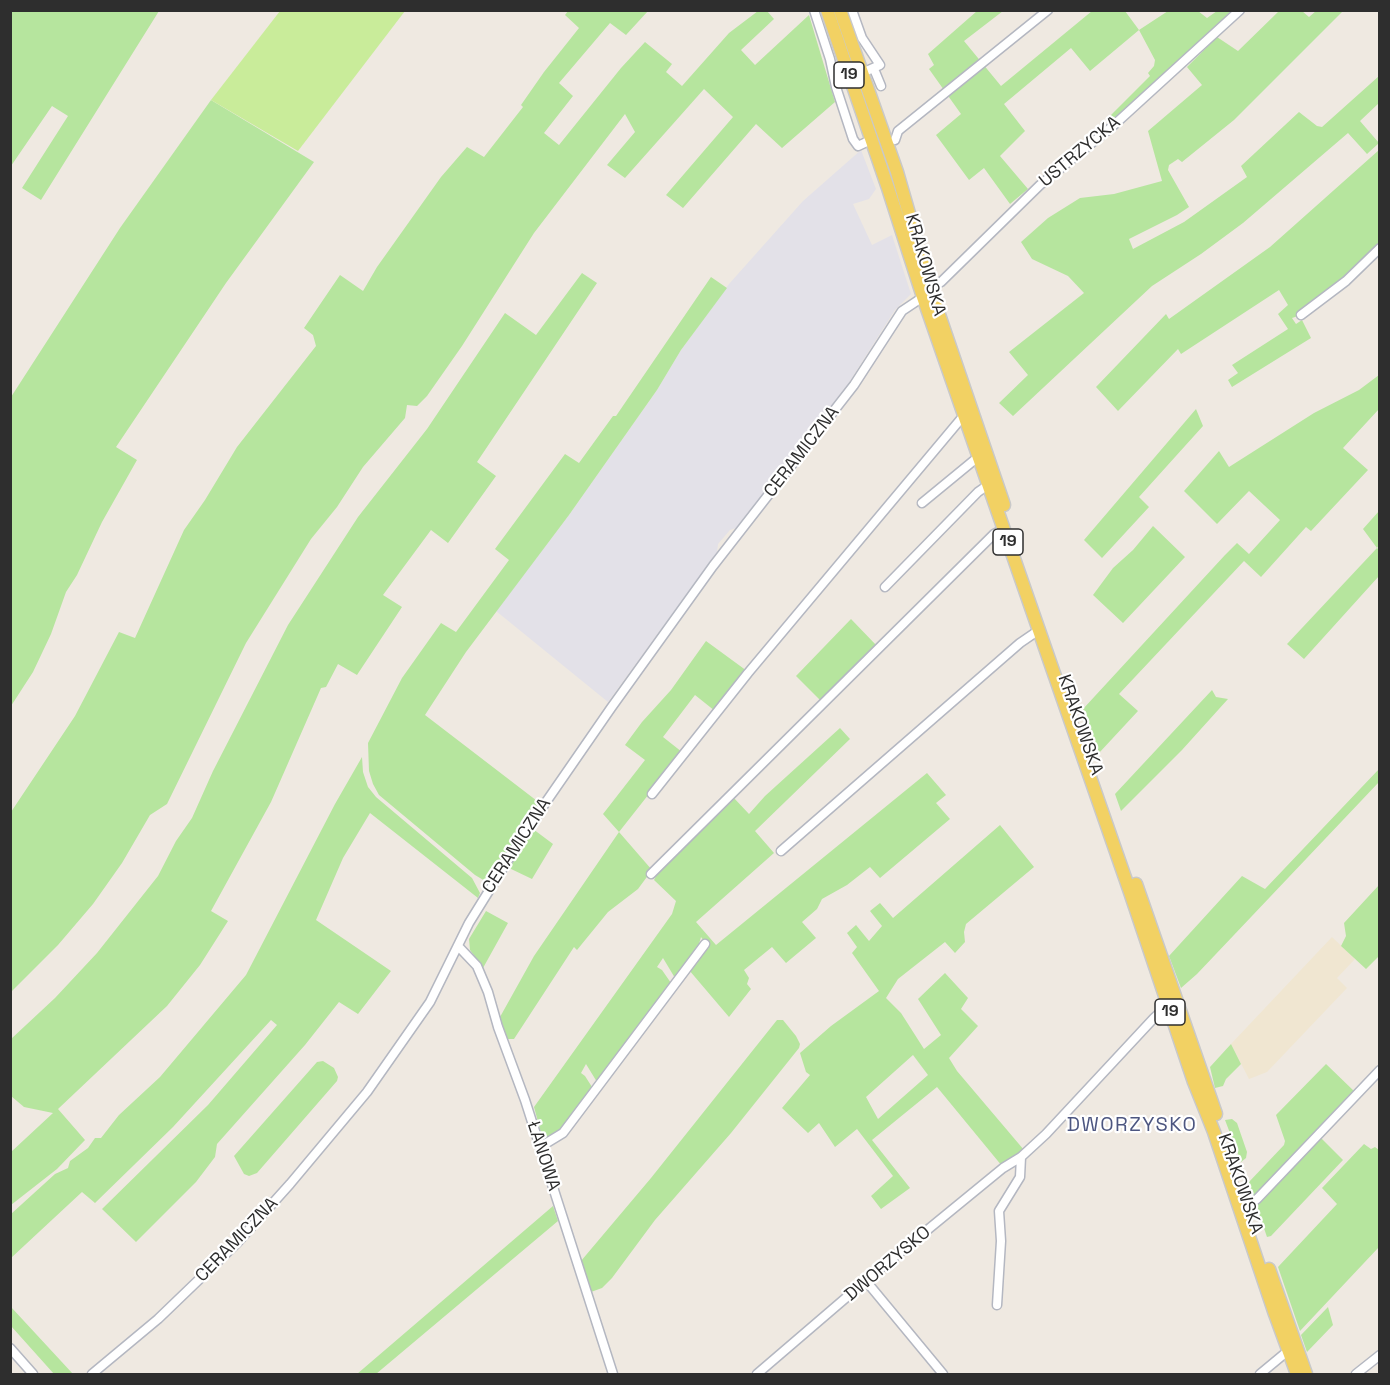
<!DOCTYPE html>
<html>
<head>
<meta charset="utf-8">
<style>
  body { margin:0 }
  #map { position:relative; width:1390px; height:1385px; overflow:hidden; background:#efe9e1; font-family:"Space Grotesk",sans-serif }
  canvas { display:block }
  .frame { position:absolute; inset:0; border:12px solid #2e2e2e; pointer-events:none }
</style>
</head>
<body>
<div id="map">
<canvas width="1390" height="1385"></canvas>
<div class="frame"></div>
</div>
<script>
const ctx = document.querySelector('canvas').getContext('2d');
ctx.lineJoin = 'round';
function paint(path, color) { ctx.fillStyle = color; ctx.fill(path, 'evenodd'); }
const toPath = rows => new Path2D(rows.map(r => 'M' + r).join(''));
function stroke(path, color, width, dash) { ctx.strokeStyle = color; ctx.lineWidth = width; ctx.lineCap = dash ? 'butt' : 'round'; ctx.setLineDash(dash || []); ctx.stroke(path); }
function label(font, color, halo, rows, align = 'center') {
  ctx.font = font + ' "Space Grotesk",sans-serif'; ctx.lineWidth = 4.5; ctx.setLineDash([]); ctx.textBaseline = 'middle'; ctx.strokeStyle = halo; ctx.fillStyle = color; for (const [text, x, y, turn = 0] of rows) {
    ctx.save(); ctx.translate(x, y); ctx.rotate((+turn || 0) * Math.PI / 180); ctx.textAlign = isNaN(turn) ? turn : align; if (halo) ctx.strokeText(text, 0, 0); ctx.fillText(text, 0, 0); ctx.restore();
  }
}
const industrial = toPath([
  [861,150,876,189,869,199,853,204,872,245,892,235,911,294,895,310,848,384,736,528,730,530,718,544,717,552,608,702,496,611,569,515,657,390,681,350,729,284,803,201]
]);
const education = toPath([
  [1332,937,1355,959,1337,978,1347,988,1267,1072,1249,1079,1231,1044]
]);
const green = toPath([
  [10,11,159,11,41,200,22,188,68,116,52,106,11,166],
  [568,11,648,11,626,35,610,23,559,83,573,96,544,133,559,145,621,68,645,42,672,64,666,72,682,86,729,33,758,11,767,11,774,19,741,50,755,65,809,15,835,102,782,148,756,124,683,208,666,195,733,117,704,89,625,178,607,165,635,132,625,114,534,233,462,346,427,396,417,406,407,405,405,418,363,467,337,507,311,539,246,643,167,804,150,815,122,863,93,904,58,945,11,992,11,812,75,716,119,632,135,638,184,530,205,500,237,447,316,346,313,335,304,328,340,275,363,291,377,267,441,177,467,147,484,157,523,107,521,105,544,72,579,28,565,15],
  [977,11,1003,11,964,41,1001,86,1092,11,1125,11,1139,30,1168,11,1198,11,1207,18,1217,11,1234,11,1111,121,1108,118,1150,76,1148,73,1154,66,1155,60,1139,30,1090,71,1071,48,1004,104,1025,131,1000,156,1028,189,1010,204,984,168,969,180,936,135,961,114,929,69,934,65,928,54],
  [1279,11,1302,11,1309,17,1316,11,1343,11,1234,120,1182,162,1178,159,1169,165,1168,170,1189,207,1177,215,1129,239,1133,249,1184,222,1247,177,1241,166,1299,112,1317,126,1322,127,1379,76,1379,103,1360,121,1379,143,1367,154,1348,133,1243,223,1201,254,1152,286,1013,416,999,403,1028,375,1009,352,1084,293,1068,276,1032,259,1021,242,1048,218,1080,198,1114,194,1162,181,1148,131,1202,85,1187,67,1217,37,1238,51],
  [211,100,314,162,226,283,116,447,137,460,102,522,77,575,66,592,51,634,33,672,11,706,11,397,120,228],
  [1379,150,1379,243,1351,272,1301,315,1292,318,1296,324,1302,320,1311,338,1232,387,1228,380,1238,373,1232,365,1288,329,1278,314,1288,305,1279,290,1181,354,1178,349,1118,411,1096,387,1166,314,1169,319,1270,247],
  [582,273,597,283,477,462,496,476,448,543,431,530,383,595,402,607,357,675,338,664,326,687,321,688,271,802,211,911,228,921,200,965,167,1006,58,1109,85,1140,57,1169,11,1205,11,1152,53,1113,24,1107,11,1096,11,1039,55,998,97,953,158,876,176,841,192,818,213,771,288,625,358,517,427,429,505,313,536,335],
  [711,277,727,288,681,350,657,390,569,515,466,652,425,715,541,804,490,880,485,881,475,875,379,795,373,784,369,771,368,743,402,678,441,623,456,632,509,560,495,549,565,454,579,463,613,416,616,416],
  [1379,375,1379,409,1343,448,1368,470,1311,531,1306,527,1261,577,1244,561,1119,694,1138,711,1099,753,1083,709,1225,555,1237,543,1249,554,1280,520,1249,491,1217,524,1184,491,1219,451,1229,467,1314,413,1359,390],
  [1196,409,1203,426,1139,497,1149,507,1102,558,1084,540],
  [1379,511,1379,545,1377,548,1379,550,1379,576,1304,659,1287,644,1377,548,1363,529],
  [1153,526,1185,557,1123,623,1093,595,1113,568,1133,550],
  [851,619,877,646,821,701,796,676],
  [706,641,747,671,715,711,695,695,663,737,682,752,619,832,652,870,638,889,608,912,577,950,574,947,514,1039,507,1039,500,1017,534,956,619,832,603,814,645,760,625,745,642,722,671,690],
  [1212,690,1216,697,1228,699,1182,750,1121,811,1115,794],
  [840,728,850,739,755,831,774,853,696,922,716,945,927,773,946,795,936,803,950,819,880,878,870,867,847,885,822,899,817,909,802,922,816,938,786,963,772,947,744,970,749,978,747,984,751,989,729,1017,689,970,704,950,709,948,701,937,699,944,675,978,663,958,657,967,662,970,671,983,597,1082,586,1064,581,1073,585,1076,592,1087,563,1127,543,1140,534,1107,672,914,676,901,654,880,658,872,733,797,749,814,765,796],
  [362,757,363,772,368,787,376,797,472,878,480,893,478,898,370,813,343,858,316,920,391,971,358,1014,339,1002,305,1045,217,1144,215,1157,196,1182,136,1242,102,1209,208,1105,277,1025,271,1020,173,1127,95,1203,82,1192,11,1258,11,1214,55,1174,68,1168,70,1161,88,1148,95,1138,101,1138,119,1115,160,1077,246,975,335,804],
  [1379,769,1379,782,1197,974,1181,988,1169,956,1242,876,1265,889],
  [1000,825,1034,867,966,924,964,932,965,942,955,953,945,942,898,979,886,998,901,1013,924,1049,941,1035,918,999,945,973,968,998,961,1009,978,1026,949,1058,957,1071,1024,1150,1002,1166,937,1087,872,1140,910,1188,881,1209,871,1196,893,1176,857,1129,835,1147,819,1123,808,1133,782,1108,810,1075,806,1072,800,1053,831,1026,879,991,852,953,857,947,847,933,856,925,869,941,882,926,870,911,880,903,893,918],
  [913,1055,928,1075,878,1119,866,1097],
  [533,829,553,844,532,879,509,868],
  [1379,885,1379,956,1366,969,1341,946,1346,936,1344,923],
  [486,911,508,923,483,968,470,950,469,939],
  [777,1020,783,1020,796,1036,800,1044,799,1048,731,1133,655,1220,612,1278,602,1288,591,1292,581,1261,651,1178],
  [1231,1044,1241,1064,1226,1079,1223,1086,1215,1088,1210,1067],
  [323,1061,334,1068,338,1077,337,1081,257,1173,249,1176,244,1174,234,1156,317,1062],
  [1326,1064,1355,1092,1253,1197,1248,1183,1284,1145,1285,1141,1276,1115],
  [1232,1119,1237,1123,1247,1152,1246,1158,1241,1162,1225,1120],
  [1321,1138,1343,1160,1271,1236,1267,1237,1256,1205],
  [1364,1144,1371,1149,1375,1147,1379,1150,1379,1247,1300,1331,1278,1267,1337,1204,1322,1188],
  [553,1206,558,1221,376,1374,357,1374],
  [10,1307,11,1307,73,1374,54,1374,11,1326],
  [1328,1307,1333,1325,1307,1352,1301,1335]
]);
const pitch = toPath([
  [280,11,405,11,298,151,211,100]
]);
const minor = toPath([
  [814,10,830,59,836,87,853,139,858,146,871,140],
  [852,10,862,38,880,65,862,73],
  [874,69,881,86],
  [895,140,898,131,1048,10],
  [1301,315,1346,281,1380,248],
  [922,503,978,457],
  [885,587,978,492,988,485],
  [652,794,748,673,960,420,964,417],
  [781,851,1020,643,1039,630],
  [651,874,994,534,1004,529],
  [458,946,477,966,488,992,498,1027,525,1100,613,1374],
  [540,1147,563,1133,705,944],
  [1247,1205,1257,1199,1380,1070],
  [866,1281,943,1374],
  [997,1305,1001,1241,999,1211,1020,1177,1021,1157],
  [10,1348,33,1374],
  [92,1374,158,1319,237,1243,290,1184,367,1092,430,1002,469,923,526,831,611,708,713,566,854,385,902,311,923,297,930,288,941,282,1040,185,1114,125,1240,10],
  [757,1374,876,1272,1003,1168,1021,1157,1046,1134,1154,1018,1165,1008,1171,1005],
  [1260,1374,1289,1350],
  [1356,1374,1380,1355]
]);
const primary = toPath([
  [827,10,888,188,923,297,1130,892,1194,1082,1214,1132,1275,1314,1297,1374],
  [840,10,897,172,934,300,1004,505],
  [1136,884,1216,1114],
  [1269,1269,1306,1374]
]);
const shields = [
  [849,75,30],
  [1008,542,30],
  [1170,1012,30]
];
const shieldNames = [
  ["19",849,75],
  ["19",1008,542],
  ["19",1170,1012]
];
const streetNames = [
  ["USTRZYCKA",1080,152,-40],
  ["KRAKOWSKA",925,265,74],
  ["CERAMICZNA",802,452,-52],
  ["KRAKOWSKA",1080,725,71],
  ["CERAMICZNA",517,846,-57],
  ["ŁANOWA",543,1156,72],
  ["KRAKOWSKA",1240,1184,71],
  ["CERAMICZNA",237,1240,-46],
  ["DWORZYSKO",888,1264,-40]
];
const neighbourhoodNames = [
  ["DWORZYSKO",1132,1126]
];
paint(industrial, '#e3e1e8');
paint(education, '#f0e6d1');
paint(green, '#b6e59e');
paint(pitch, '#c9ec9a');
stroke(minor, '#b4b7c1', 11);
stroke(primary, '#c9c9c9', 15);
stroke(minor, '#fff', 8);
stroke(primary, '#f2d163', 12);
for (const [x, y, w] of shields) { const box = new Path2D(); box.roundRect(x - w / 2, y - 13, w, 26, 4.5); ctx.fillStyle = '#fff'; ctx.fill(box); stroke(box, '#2e2e2e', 1.5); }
label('bold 16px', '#2e2e2e', null, shieldNames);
label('18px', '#2e2e2e', '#fff', streetNames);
ctx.letterSpacing = '1.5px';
label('20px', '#4d5680', '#fff', neighbourhoodNames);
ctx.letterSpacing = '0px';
</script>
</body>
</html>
